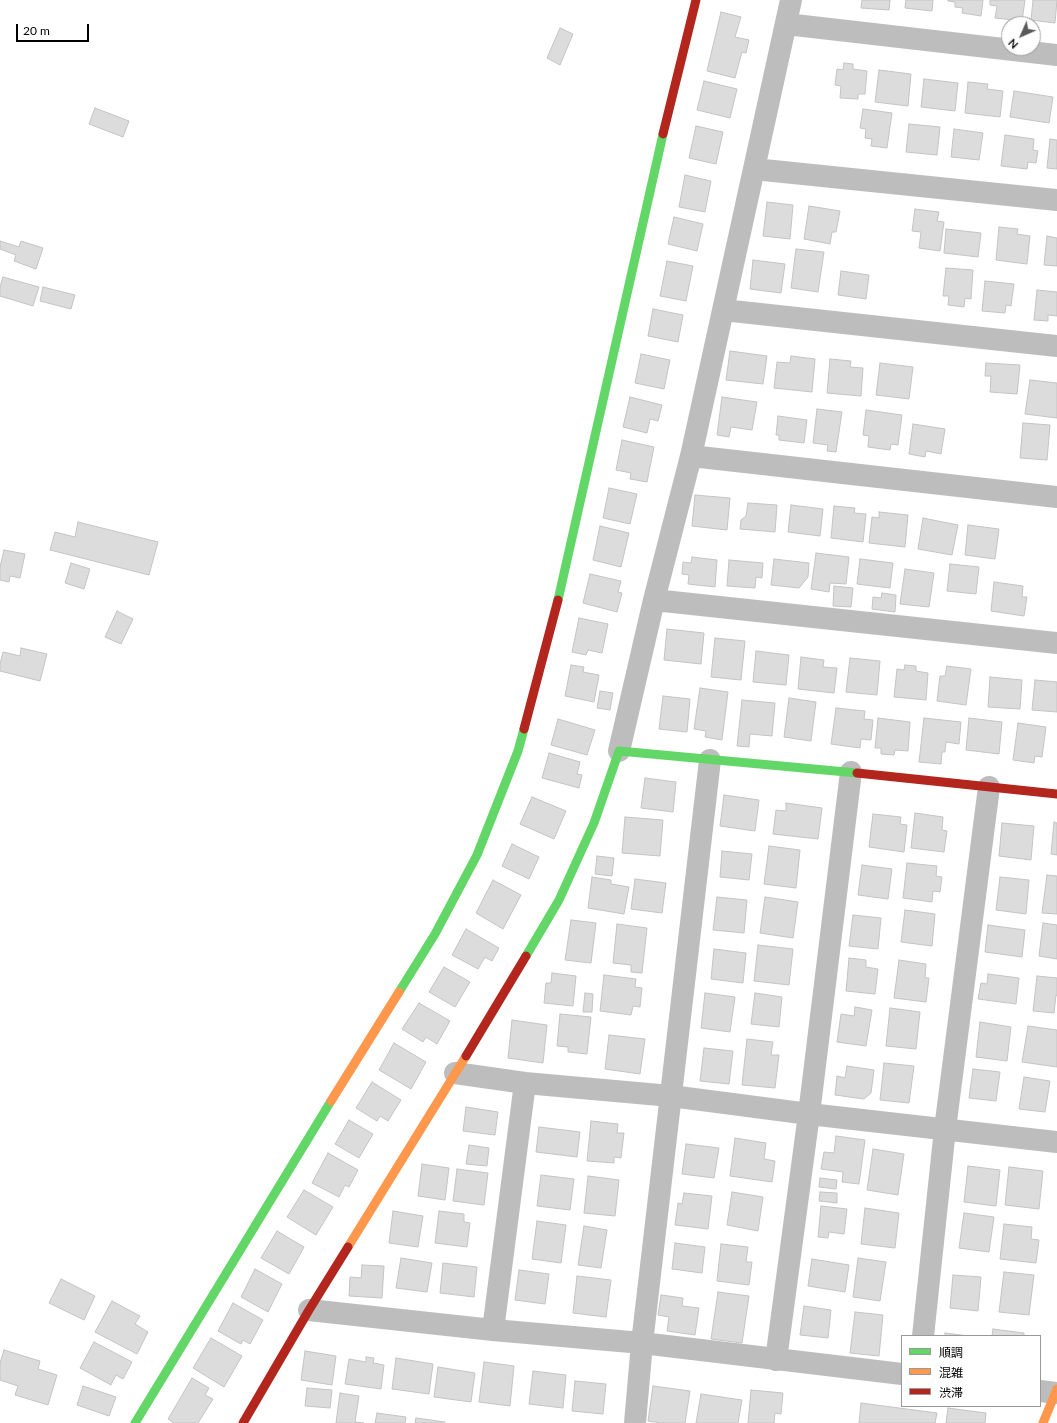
<!DOCTYPE html>
<html>
<head>
<meta charset="utf-8">
<style>
  body { margin:0 }
  #map { position:relative; width:1057px; height:1423px; overflow:hidden; background:#fff; font-family:Lato,"Noto Sans JP",sans-serif }
  canvas { display:block }
  .legend { position:absolute; left:901px; top:1335px; width:140px; height:72px; box-sizing:border-box; background:#fff; border:1px solid #999; margin:0; padding:5px 7px; list-style:none; font-size:12px; color:#000 }
  .legend li { display:flex; align-items:center; gap:8px; height:20px }
  .legend b { width:20px; border:1px solid #999 }
  .north { position:absolute; left:1001px; top:16px; width:40px; height:40px; box-sizing:border-box; background:#fff; border:1px solid #999; border-radius:50%; rotate:225deg; font-size:11px; font-weight:700; line-height:16px; text-align:center; color:#000 }
  .north::after { content:''; display:block; margin:auto; width:14px; height:18px; background:#595959; clip-path:polygon(50% 0,100% 100%,50% 72%,0 100%) }
  .scale { position:absolute; left:16px; top:24px; width:73px; height:18px; box-sizing:border-box; border:2px solid #000; border-top:0; padding-left:5px; font-size:12px; line-height:14px; white-space:nowrap; color:#000; -webkit-text-stroke:3px #fff; paint-order:stroke }
</style>
</head>
<body>
<div id="map">
<canvas width="1057" height="1423"></canvas>
<ul class="legend">
<li><b style="height:5px;background:#63d668"></b>順調</li>
<li><b style="height:5px;background:#ff974d"></b>混雑</li>
<li><b style="height:5px;background:#b3261e"></b>渋滞</li>
</ul>
<div class="north">N</div>
<div class="scale">20 m</div>
</div>
<script>
const ctx = document.querySelector('canvas').getContext('2d');
ctx.lineJoin = 'round';
function paint(path, color) { ctx.fillStyle = color; ctx.fill(path, 'evenodd'); }
const toPath = rows => new Path2D(rows.map(r => 'M' + r).join(''));
function stroke(path, color, width, dash) { ctx.strokeStyle = color; ctx.lineWidth = width; ctx.lineCap = dash ? 'butt' : 'round'; ctx.setLineDash(dash || []); ctx.stroke(path); }
const building = toPath([
  [862,0,890,0,889,10,861,8,862,0],
  [906,0,933,0,932,11,905,8,906,0],
  [948,0,983,0,981,16,962,13,963,8,955,7,955,2,948,1,948,0],
  [990,0,1025,0,1022,21,995,18,997,6,990,5,990,0],
  [1033,0,1057,0,1055,23,1031,20,1033,0],
  [721,12,741,17,735,37,749,40,746,53,742,52,735,78,707,71,721,12],
  [560,28,573,34,560,65,547,58,560,28],
  [844,63,853,64,853,69,867,71,865,94,858,94,858,99,840,98,841,86,835,85,837,69,843,70,844,63],
  [879,70,911,74,908,106,875,102,879,70],
  [924,79,958,83,955,111,921,107,924,79],
  [704,81,737,89,730,118,697,110,704,81],
  [968,82,988,84,987,89,1003,91,1000,117,965,113,968,82],
  [1014,91,1053,97,1049,123,1010,117,1014,91],
  [95,108,129,121,123,137,89,124,95,108],
  [863,109,892,113,887,148,871,146,872,139,865,138,866,129,860,128,863,109],
  [909,124,940,127,937,155,906,152,909,124],
  [696,126,723,132,716,164,689,158,696,126],
  [954,129,983,133,979,160,951,157,954,129],
  [1005,135,1034,139,1033,150,1038,151,1036,163,1028,162,1027,169,1001,166,1005,135],
  [1050,139,1057,140,1057,169,1047,168,1050,139],
  [685,175,711,181,705,212,679,207,685,175],
  [767,202,793,205,790,239,763,236,767,202],
  [809,206,840,211,836,232,832,232,830,244,804,239,809,206],
  [915,209,939,212,937,221,944,222,940,251,919,248,921,232,912,231,915,209],
  [674,217,703,224,697,251,668,244,674,217],
  [999,227,1018,229,1017,234,1030,236,1027,264,996,260,999,227],
  [946,229,981,233,978,257,944,253,946,229],
  [1047,236,1057,238,1057,266,1044,265,1047,236],
  [0,241,19,247,21,241,43,248,36,269,14,261,16,255,0,249,0,241],
  [796,249,824,252,818,292,791,288,796,249],
  [753,260,785,264,781,293,750,289,753,260],
  [667,261,693,266,686,301,660,296,667,261],
  [946,268,973,270,971,299,965,298,964,307,948,305,949,296,943,296,946,268],
  [841,271,869,275,866,299,838,295,841,271],
  [3,277,39,287,33,306,0,296,0,287,3,277],
  [985,281,1014,284,1011,306,1006,305,1005,313,982,311,985,281],
  [43,287,75,295,71,309,40,301,43,287],
  [1037,290,1057,292,1057,316,1048,315,1048,321,1034,320,1037,290],
  [653,309,683,315,678,342,648,336,653,309],
  [730,351,767,356,763,384,726,380,730,351],
  [641,354,670,360,664,389,635,383,641,354],
  [791,356,815,359,812,392,774,388,777,362,790,363,791,356],
  [830,359,851,361,850,367,863,368,861,396,827,393,830,359],
  [880,363,913,367,909,399,876,395,880,363],
  [986,363,1020,365,1017,394,990,392,991,376,985,376,986,363],
  [1030,380,1057,383,1057,418,1025,414,1030,380],
  [630,397,662,405,658,421,650,419,647,433,623,427,630,397],
  [722,397,757,402,752,430,731,427,729,437,717,435,722,397],
  [817,409,842,412,836,452,827,451,828,445,813,443,817,409],
  [866,410,902,415,898,445,891,444,890,450,868,447,869,436,863,435,866,410],
  [778,416,807,420,804,443,779,440,779,435,776,435,778,416],
  [1023,423,1050,425,1047,460,1020,458,1023,423],
  [913,424,945,429,941,454,926,451,925,457,909,454,913,424],
  [622,440,654,447,647,482,630,479,631,473,616,470,622,440],
  [609,488,637,494,630,524,603,518,609,488],
  [695,495,730,498,727,530,692,526,695,495],
  [748,503,777,505,775,532,740,529,741,520,746,516,748,503],
  [791,505,823,509,820,536,788,532,791,505],
  [834,506,855,508,854,513,866,514,863,542,831,538,834,506],
  [879,512,908,515,905,547,869,543,872,517,879,518,879,512],
  [923,518,958,525,952,555,918,549,923,518],
  [78,522,158,542,149,575,50,550,55,532,75,537,78,522],
  [968,525,999,529,995,559,965,555,968,525],
  [600,526,629,533,621,567,593,560,600,526],
  [4,550,25,554,20,578,10,576,9,582,0,580,0,567,4,550],
  [816,553,849,557,846,584,830,583,829,592,811,589,816,553],
  [692,557,717,560,715,587,688,584,689,575,682,574,683,562,691,563,692,557],
  [774,559,809,563,808,577,799,588,771,585,774,559],
  [860,559,893,563,890,588,857,584,860,559],
  [729,560,763,563,762,578,756,577,755,588,727,586,729,560],
  [71,563,90,569,84,589,65,583,71,563],
  [950,564,979,567,976,594,947,591,950,564],
  [905,569,934,573,929,607,900,604,905,569],
  [590,574,621,581,618,592,622,593,617,612,583,603,590,574],
  [994,582,1023,586,1022,597,1027,597,1024,616,991,611,994,582],
  [834,586,853,588,851,607,833,606,834,586],
  [882,593,896,595,895,612,872,609,873,597,881,598,882,593],
  [117,611,133,619,121,644,105,637,117,611],
  [579,618,608,624,602,653,588,650,586,655,572,652,579,618],
  [667,629,704,633,701,664,664,660,667,629],
  [715,638,745,641,741,680,711,677,715,638],
  [21,648,47,654,40,681,0,671,0,664,3,652,20,656,21,648],
  [756,651,789,655,786,685,753,682,756,651],
  [801,657,824,660,823,667,837,668,834,693,798,689,801,657],
  [850,658,880,661,877,695,846,692,850,658],
  [571,665,584,667,583,672,599,675,594,702,565,696,571,665],
  [905,665,916,666,916,671,928,673,926,700,894,697,897,669,904,670,905,665],
  [947,666,971,669,966,705,937,701,940,676,945,676,947,666],
  [990,677,1022,680,1020,709,988,707,990,677],
  [1035,680,1057,682,1057,712,1032,710,1035,680],
  [700,688,728,692,722,740,705,737,706,731,694,729,700,688],
  [600,691,613,693,610,710,597,708,600,691],
  [663,696,690,699,687,732,659,729,663,696],
  [789,698,816,702,811,741,784,737,789,698],
  [742,700,775,703,772,736,750,734,749,747,737,746,742,700],
  [836,708,865,711,864,719,873,720,871,740,861,739,860,748,831,744,836,708],
  [878,718,910,722,908,751,895,750,894,755,881,754,881,748,875,748,878,718],
  [924,718,961,722,959,744,946,742,945,752,942,752,941,764,919,762,924,718],
  [969,718,1002,722,999,754,966,750,969,718],
  [558,719,595,730,587,755,551,745,558,719],
  [1018,723,1046,727,1042,757,1035,756,1034,763,1013,760,1018,723],
  [549,753,580,762,577,774,582,775,579,788,542,778,549,753],
  [645,778,676,782,673,812,641,808,645,778],
  [724,795,759,800,755,831,720,826,724,795],
  [532,797,566,811,554,839,520,824,532,797],
  [786,803,822,808,818,839,773,834,776,810,786,811,786,803],
  [915,813,943,817,942,830,947,831,944,852,911,848,915,813],
  [873,814,901,817,900,824,907,825,904,852,869,847,873,814],
  [625,817,663,820,660,856,622,853,625,817],
  [1054,822,1057,823,1057,855,1051,854,1054,822],
  [1002,823,1034,826,1031,860,999,856,1002,823],
  [512,844,539,857,529,879,502,866,512,844],
  [769,846,800,850,796,888,764,884,769,846],
  [722,851,752,854,749,880,720,877,722,851],
  [597,856,614,858,612,876,595,874,597,856],
  [907,863,937,866,936,876,942,877,940,892,933,891,932,902,903,898,907,863],
  [862,865,892,869,888,899,858,895,862,865],
  [1047,875,1057,876,1057,914,1042,913,1047,875],
  [592,877,611,880,611,884,629,887,624,914,588,908,592,877],
  [1000,877,1029,880,1026,914,996,910,1000,877],
  [635,879,666,883,662,913,631,909,635,879],
  [493,880,521,895,503,929,476,913,493,880],
  [717,897,747,900,744,933,713,930,717,897],
  [765,897,798,902,793,938,760,933,765,897],
  [905,910,935,914,932,946,901,942,905,910],
  [853,915,881,918,878,949,849,946,853,915],
  [571,920,596,923,591,963,565,960,571,920],
  [1043,923,1057,925,1057,959,1039,956,1043,923],
  [617,924,647,928,642,973,631,972,631,965,613,963,617,924],
  [988,925,1025,930,1022,957,985,952,988,925],
  [466,929,499,948,492,961,485,957,478,969,452,955,466,929],
  [758,945,793,949,789,985,754,981,758,945],
  [714,949,746,953,743,983,711,979,714,949],
  [849,958,866,960,866,967,878,969,875,994,846,991,849,958],
  [899,960,926,964,925,978,929,978,926,1002,894,998,899,960],
  [444,967,470,982,455,1007,429,992,444,967],
  [552,973,576,976,573,1006,544,1003,546,983,551,983,552,973],
  [988,974,1019,978,1016,1004,978,999,981,983,987,984,988,974],
  [604,975,636,979,635,987,642,988,640,1007,633,1006,631,1015,600,1011,604,975],
  [1037,976,1057,978,1057,996,1056,995,1054,1013,1033,1011,1037,976],
  [585,993,593,994,592,1012,583,1012,585,993],
  [705,993,735,997,730,1032,701,1028,705,993],
  [755,993,782,997,779,1027,751,1024,755,993],
  [419,1003,450,1021,437,1044,426,1037,423,1042,402,1029,419,1003],
  [855,1007,872,1010,866,1046,837,1042,841,1014,854,1016,855,1007],
  [890,1008,920,1012,916,1049,886,1046,890,1008],
  [560,1014,591,1017,587,1054,568,1052,568,1047,557,1046,560,1014],
  [512,1020,547,1025,543,1063,508,1058,512,1020],
  [980,1022,1011,1027,1007,1061,976,1057,980,1022],
  [1028,1026,1057,1030,1057,1067,1022,1062,1028,1026],
  [609,1035,645,1039,640,1074,605,1069,609,1035],
  [747,1039,773,1042,771,1055,779,1055,775,1088,742,1085,747,1039],
  [394,1043,426,1062,411,1089,379,1070,394,1043],
  [704,1048,733,1051,729,1084,700,1081,704,1048],
  [884,1063,914,1066,909,1103,880,1100,884,1063],
  [847,1066,874,1070,871,1093,864,1099,835,1095,837,1076,845,1078,847,1066],
  [973,1069,1000,1072,996,1101,969,1098,973,1069],
  [1024,1077,1050,1081,1045,1112,1019,1109,1024,1077],
  [372,1082,401,1100,388,1121,380,1116,377,1121,356,1108,372,1082],
  [466,1107,498,1112,495,1135,463,1131,466,1107],
  [349,1120,373,1134,359,1158,335,1144,349,1120],
  [591,1121,618,1124,617,1133,624,1133,621,1158,614,1157,614,1163,587,1161,591,1121],
  [539,1127,580,1132,577,1157,536,1152,539,1127],
  [836,1136,865,1140,859,1184,842,1182,843,1172,821,1169,824,1152,834,1153,836,1136],
  [735,1138,766,1143,764,1159,775,1161,772,1182,730,1176,735,1138],
  [686,1144,719,1148,714,1178,682,1174,686,1144],
  [469,1145,489,1148,487,1166,466,1164,469,1145],
  [873,1149,904,1154,898,1195,867,1190,873,1149],
  [328,1153,358,1170,349,1187,345,1185,339,1197,312,1183,328,1153],
  [422,1164,449,1168,445,1200,418,1196,422,1164],
  [968,1166,1000,1170,996,1206,964,1202,968,1166],
  [1009,1167,1043,1171,1039,1209,1005,1205,1009,1167],
  [457,1169,488,1173,484,1205,453,1201,457,1169],
  [541,1175,574,1179,570,1210,537,1206,541,1175],
  [588,1176,619,1180,615,1216,584,1213,588,1176],
  [820,1178,837,1180,836,1189,819,1187,820,1178],
  [304,1190,333,1207,316,1235,287,1217,304,1190],
  [732,1192,763,1197,758,1231,727,1225,732,1192],
  [820,1192,837,1193,837,1203,819,1201,820,1192],
  [684,1193,712,1196,708,1229,675,1225,678,1203,682,1204,684,1193],
  [821,1206,847,1209,844,1234,829,1232,828,1238,818,1237,821,1206],
  [865,1208,899,1213,895,1248,861,1244,865,1208],
  [393,1211,423,1216,418,1247,389,1243,393,1211],
  [439,1211,464,1214,464,1222,470,1223,467,1247,435,1243,439,1211],
  [964,1213,994,1217,989,1252,959,1248,964,1213],
  [537,1221,566,1225,561,1263,532,1259,537,1221],
  [1004,1224,1032,1227,1031,1239,1039,1240,1036,1263,1000,1259,1004,1224],
  [584,1226,607,1230,601,1268,578,1265,584,1226],
  [277,1231,304,1247,289,1274,261,1258,277,1231],
  [675,1243,705,1247,702,1273,672,1269,675,1243],
  [721,1244,748,1247,746,1262,752,1262,749,1285,717,1281,721,1244],
  [401,1258,432,1263,427,1292,396,1288,401,1258],
  [858,1258,886,1262,880,1301,853,1297,858,1258],
  [812,1259,849,1265,845,1292,808,1286,812,1259],
  [443,1263,477,1267,474,1297,440,1293,443,1263],
  [362,1265,384,1266,382,1298,349,1296,350,1277,361,1278,362,1265],
  [255,1269,282,1284,268,1312,241,1297,255,1269],
  [519,1270,549,1274,545,1304,515,1300,519,1270],
  [1004,1272,1034,1275,1029,1315,999,1312,1004,1272],
  [953,1275,981,1277,978,1311,950,1308,953,1275],
  [577,1276,611,1280,606,1317,573,1313,577,1276],
  [61,1279,95,1296,84,1320,49,1303,61,1279],
  [718,1292,749,1296,742,1343,711,1339,718,1292],
  [661,1295,683,1298,682,1306,699,1308,695,1335,667,1331,669,1317,658,1315,661,1295],
  [112,1301,140,1316,135,1324,148,1332,137,1354,95,1332,112,1301],
  [233,1303,263,1320,250,1344,243,1340,241,1344,218,1331,233,1303],
  [804,1306,831,1310,828,1338,800,1335,804,1306],
  [855,1312,883,1315,879,1356,850,1353,855,1312],
  [993,1329,1024,1333,1024,1336,992,1336,993,1329],
  [945,1333,969,1336,945,1336,945,1333],
  [211,1338,242,1356,224,1387,193,1368,211,1338],
  [94,1342,132,1362,123,1379,116,1375,111,1385,80,1368,94,1342],
  [4,1350,40,1361,38,1369,57,1375,48,1405,15,1395,18,1386,0,1380,0,1363,4,1350],
  [305,1351,336,1356,332,1385,301,1380,305,1351],
  [366,1357,374,1358,373,1363,384,1365,381,1389,345,1384,349,1359,366,1362,366,1357],
  [396,1358,433,1364,429,1394,392,1389,396,1358],
  [484,1362,514,1366,510,1406,479,1402,484,1362],
  [438,1367,475,1373,471,1402,434,1397,438,1367],
  [533,1371,566,1375,563,1408,529,1404,533,1371],
  [192,1378,209,1388,205,1395,213,1399,198,1423,174,1423,168,1419,192,1378],
  [575,1381,606,1384,603,1414,572,1411,575,1381],
  [83,1386,116,1397,109,1416,77,1405,83,1386],
  [653,1386,690,1391,685,1423,662,1423,648,1421,653,1386],
  [307,1388,332,1390,330,1408,305,1406,307,1388],
  [751,1390,783,1393,781,1414,775,1413,774,1423,748,1423,751,1390],
  [340,1393,359,1396,355,1422,364,1423,336,1423,340,1393],
  [701,1394,742,1400,738,1423,696,1423,701,1394],
  [861,1403,937,1413,935,1423,859,1423,861,1403],
  [948,1408,986,1413,985,1423,946,1423,948,1408],
  [377,1413,406,1417,405,1423,375,1423,377,1413],
  [416,1418,445,1422,445,1423,415,1423,416,1418]
]);
const street = toPath([
  [786,24,1057,55],
  [754,169,1057,200],
  [723,310,1057,346],
  [691,456,1057,497],
  [654,600,1057,643],
  [619,751,654,600,691,456,791,0],
  [455,1073,525,1083,671,1096,809,1114,1057,1142],
  [309,1310,493,1330,642,1343,902,1374],
  [493,1330,525,1083],
  [923,1336,945,1129,989,787],
  [776,1360,809,1114,851,772],
  [1040,1391,1057,1393],
  [635,1423,642,1343,710,760]
]);
const fast = toPath([
  [558,600,663,134],
  [526,956,559,900,594,823,619,751,857,773],
  [399,992,435,934,477,855,518,751,524,729],
  [135,1423,331,1101]
]);
const slow = toPath([
  [331,1101,399,992],
  [348,1247,466,1056],
  [1043,1423,1057,1389]
]);
const jam = toPath([
  [663,134,696,0],
  [524,729,558,600],
  [857,773,1057,794],
  [466,1056,526,956],
  [243,1423,309,1310,348,1247]
]);
paint(building, '#dcdcdc');
stroke(building, '#c4c4c4', 1);
stroke(street, '#bdbdbd', 22);
stroke(fast, '#63d668', 9);
stroke(slow, '#ff974d', 9);
stroke(jam, '#b3261e', 9);
</script>
</body>
</html>
